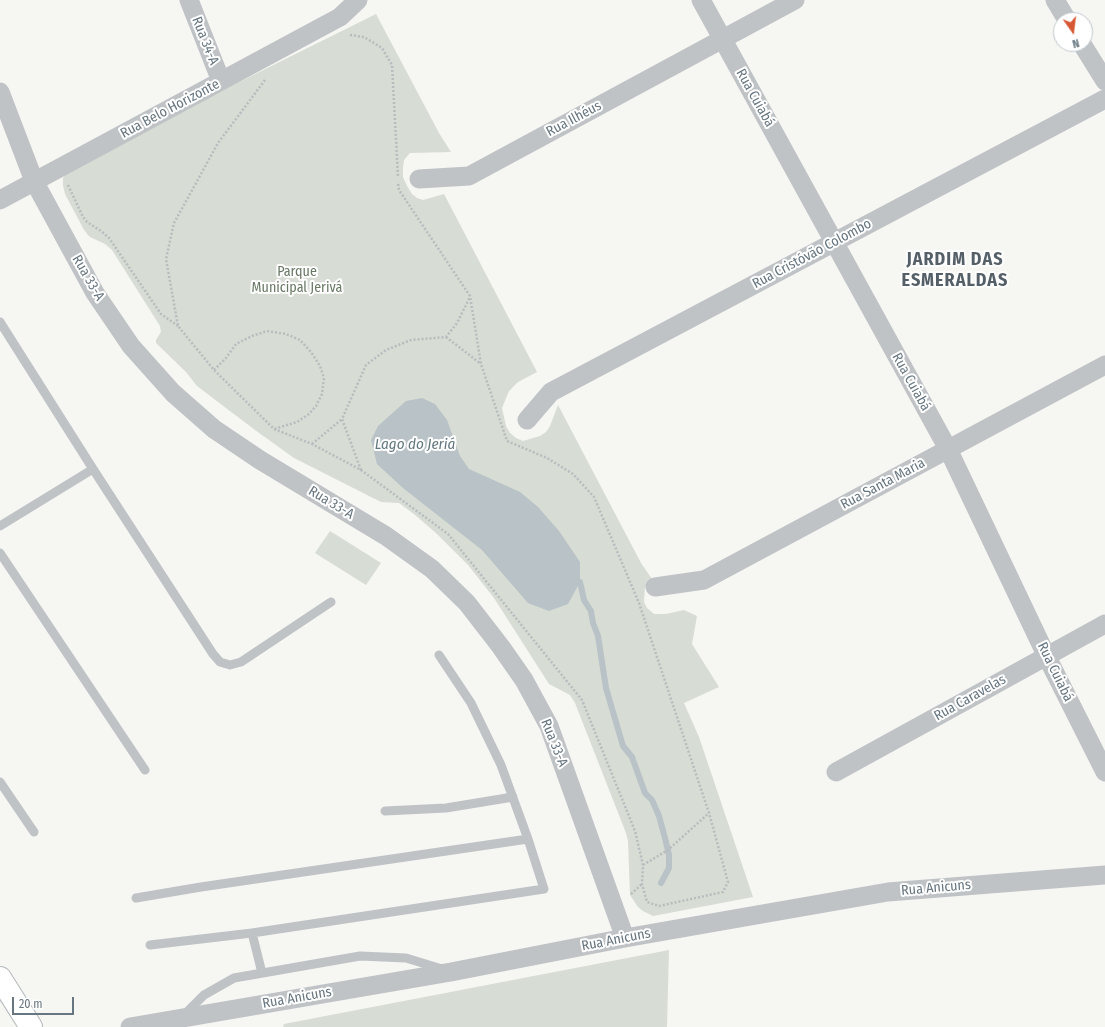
<!DOCTYPE html>
<html>
<head>
<meta charset="utf-8">
<style>
  body { margin:0 }
  #map { position:relative; width:1105px; height:1027px; overflow:hidden; background:#f6f6f3; font-family:"Fira Sans Condensed",sans-serif }
  canvas { display:block }
  .north { position:absolute; left:1053px; top:12px; width:40px; height:40px; box-sizing:border-box; background:#fff; border:1px solid #c2c8cd; border-radius:50%; rotate:166deg; font-size:11px; font-weight:700; line-height:16px; text-align:center; color:#677681 }
  .north::after { content:''; display:block; margin:auto; width:14px; height:18px; background:#d65833; clip-path:polygon(50% 0,100% 100%,50% 72%,0 100%) }
  .scale { position:absolute; left:12px; top:997px; width:62px; height:18px; box-sizing:border-box; border:2px solid #677681; border-top:0; padding-left:5px; font-size:12px; line-height:14px; white-space:nowrap; color:#677681; -webkit-text-stroke:3px #fff; paint-order:stroke }
</style>
</head>
<body>
<div id="map">
<canvas width="1105" height="1027"></canvas>
<div class="north">N</div>
<div class="scale">20 m</div>
</div>
<script>
const ctx = document.querySelector('canvas').getContext('2d');
ctx.lineJoin = 'round';
function paint(path, color) { ctx.fillStyle = color; ctx.fill(path, 'evenodd'); }
const toPath = rows => new Path2D(rows.map(r => 'M' + r).join(''));
function stroke(path, color, width, dash) { ctx.strokeStyle = color; ctx.lineWidth = width; ctx.lineCap = dash ? 'butt' : 'round'; ctx.setLineDash(dash || []); ctx.stroke(path); }
function label(font, color, halo, rows, align = 'center') {
  ctx.font = font + ' "Fira Sans Condensed",sans-serif'; ctx.lineWidth = 4; ctx.setLineDash([]); ctx.textBaseline = 'middle'; ctx.strokeStyle = halo; ctx.fillStyle = color; for (const [text, x, y, turn = 0] of rows) {
    ctx.save(); ctx.translate(x, y); ctx.rotate((+turn || 0) * Math.PI / 180); ctx.textAlign = isNaN(turn) ? turn : align; if (halo) ctx.strokeText(text, 0, 0); ctx.fillText(text, 0, 0); ctx.restore();
  }
}
const green = toPath([
  [376,14,439,133,451,152,410,153,404,160,403,168,403,177,407,186,412,194,417,198,423,200,444,194,537,372,518,382,509,391,502,408,506,426,510,433,516,438,523,441,540,436,546,432,550,426,558,405,641,563,652,579,645,587,644,602,647,608,654,614,666,614,684,610,697,616,692,644,719,687,684,703,699,737,753,897,653,916,643,911,638,907,630,895,628,841,626,833,575,703,570,695,549,684,494,598,468,565,437,534,414,514,399,503,381,502,294,458,255,430,197,386,186,372,156,343,156,340,161,332,160,326,112,250,105,244,90,237,87,234,83,228,65,194,63,185,63,178,67,172,74,164],
  [330,531,381,563,366,585,315,553],
  [669,950,667,1027,283,1027,284,1024]
]);
const water = toPath([
  [422,398,435,404,447,420,460,456,469,469,520,492,538,507,559,531,580,562,580,582,568,604,549,611,528,603,482,550,403,488,377,464,371,440,378,426,406,401]
]);
const stream = toPath([
  [580,582,584,600,591,611,593,623,598,636,606,688,623,746,632,757,645,793,652,800,659,816,665,838,669,855,669,868,661,883]
]);
const path = toPath([
  [350,35,364,37,382,48,392,65,398,177],
  [265,80,218,143,174,223,166,259,178,326,214,370,274,429,312,444,361,470,448,534,582,700,635,831,643,865,642,884,647,902,659,906,723,892,728,882,709,813,639,603,594,497,573,474,547,458,507,441,481,364,470,296,399,190,398,182],
  [68,185,83,217,87,222,101,231,109,238,161,314,178,326],
  [446,337,481,364],
  [214,370,226,358,236,344,252,336,267,331,286,334,300,340,311,352,320,366,324,378,322,394,316,406,309,414,297,422,274,429],
  [312,444,342,419],
  [361,470,342,419,366,365,386,350,411,340,446,337,457,323,470,297],
  [643,865,668,850,709,813],
  [631,894,642,884]
]);
const lane = toPath([
  [0,322,93,469,213,654,220,662,230,665,241,662,331,602],
  [0,526,93,469],
  [0,553,145,770],
  [0,782,34,832],
  [385,811,446,808,513,797],
  [136,898,201,887,528,839],
  [150,945,252,933],
  [262,973,252,933,544,889,528,839,501,765,471,703,439,655],
  [185,1014,204,995,234,978,360,956,406,958,442,969]
]);
const street = toPath([
  [189,0,221,81],
  [701,0,948,449,1047,657,1105,772],
  [1055,0,1067,20],
  [1082,44,1105,81],
  [0,92,34,181,95,293,131,346,173,393,214,429,260,460,386,536,432,569,467,603,501,647,524,680,549,726,625,938],
  [419,179,469,176,795,0],
  [0,200,340,17,358,0],
  [527,420,551,392,1105,99],
  [655,587,704,580,1105,365],
  [836,772,1105,624],
  [130,1027,451,972,625,938,888,892,1105,875]
]);
const secondary = toPath([
  [0,978,31,1027]
]);
const streetNames = [
  ["Rua 34-A",205,41,68],
  ["Rua Cuiabá",755,98,61],
  ["Rua Belo Horizonte",170,109,-28],
  ["Rua Ilhéus",574,119,-28],
  ["Rua Cristóvão Colombo",812,254,-28],
  ["Rua 33-A",88,278,60],
  ["Rua Cuiabá",911,382,61],
  ["Rua Santa Maria",883,484,-28],
  ["Rua 33-A",331,503,31],
  ["Rua Cuiabá",1055,672,64],
  ["Rua Caravelas",970,698,-29],
  ["Rua 33-A",554,743,68],
  ["Rua Anicuns",936,888,-5],
  ["Rua Anicuns",616,940,-11],
  ["Rua Anicuns",297,998,-10]
];
const parkNames = [
  ["Parque",297,272],
  ["Municipal Jerivá",297,288]
];
const waterNames = [
  ["Lago do Jeriá",415,445]
];
const districtNames = [
  ["JARDIM DAS",955,260],
  ["ESMERALDAS",955,281]
];
paint(green, '#d7dcd4');
paint(water, '#b8c2c7');
stroke(stream, '#b8c2c7', 6);
stroke(secondary, '#b2b7ba', 24);
stroke(path, '#b9bcbe', 2.5, [2, 2]);
stroke(lane, '#bfc3c6', 9);
stroke(street, '#bfc3c6', 19);
stroke(secondary, '#fff', 22);
label('14px', '#677681', '#fff', streetNames);
label('14px', '#697965', '#fff', parkNames);
label('italic 15px', '#63777e', '#fff', waterNames);
ctx.letterSpacing = '1px';
label('bold 18px', '#545f67', '#fff', districtNames);
ctx.letterSpacing = '0px';
</script>
</body>
</html>
